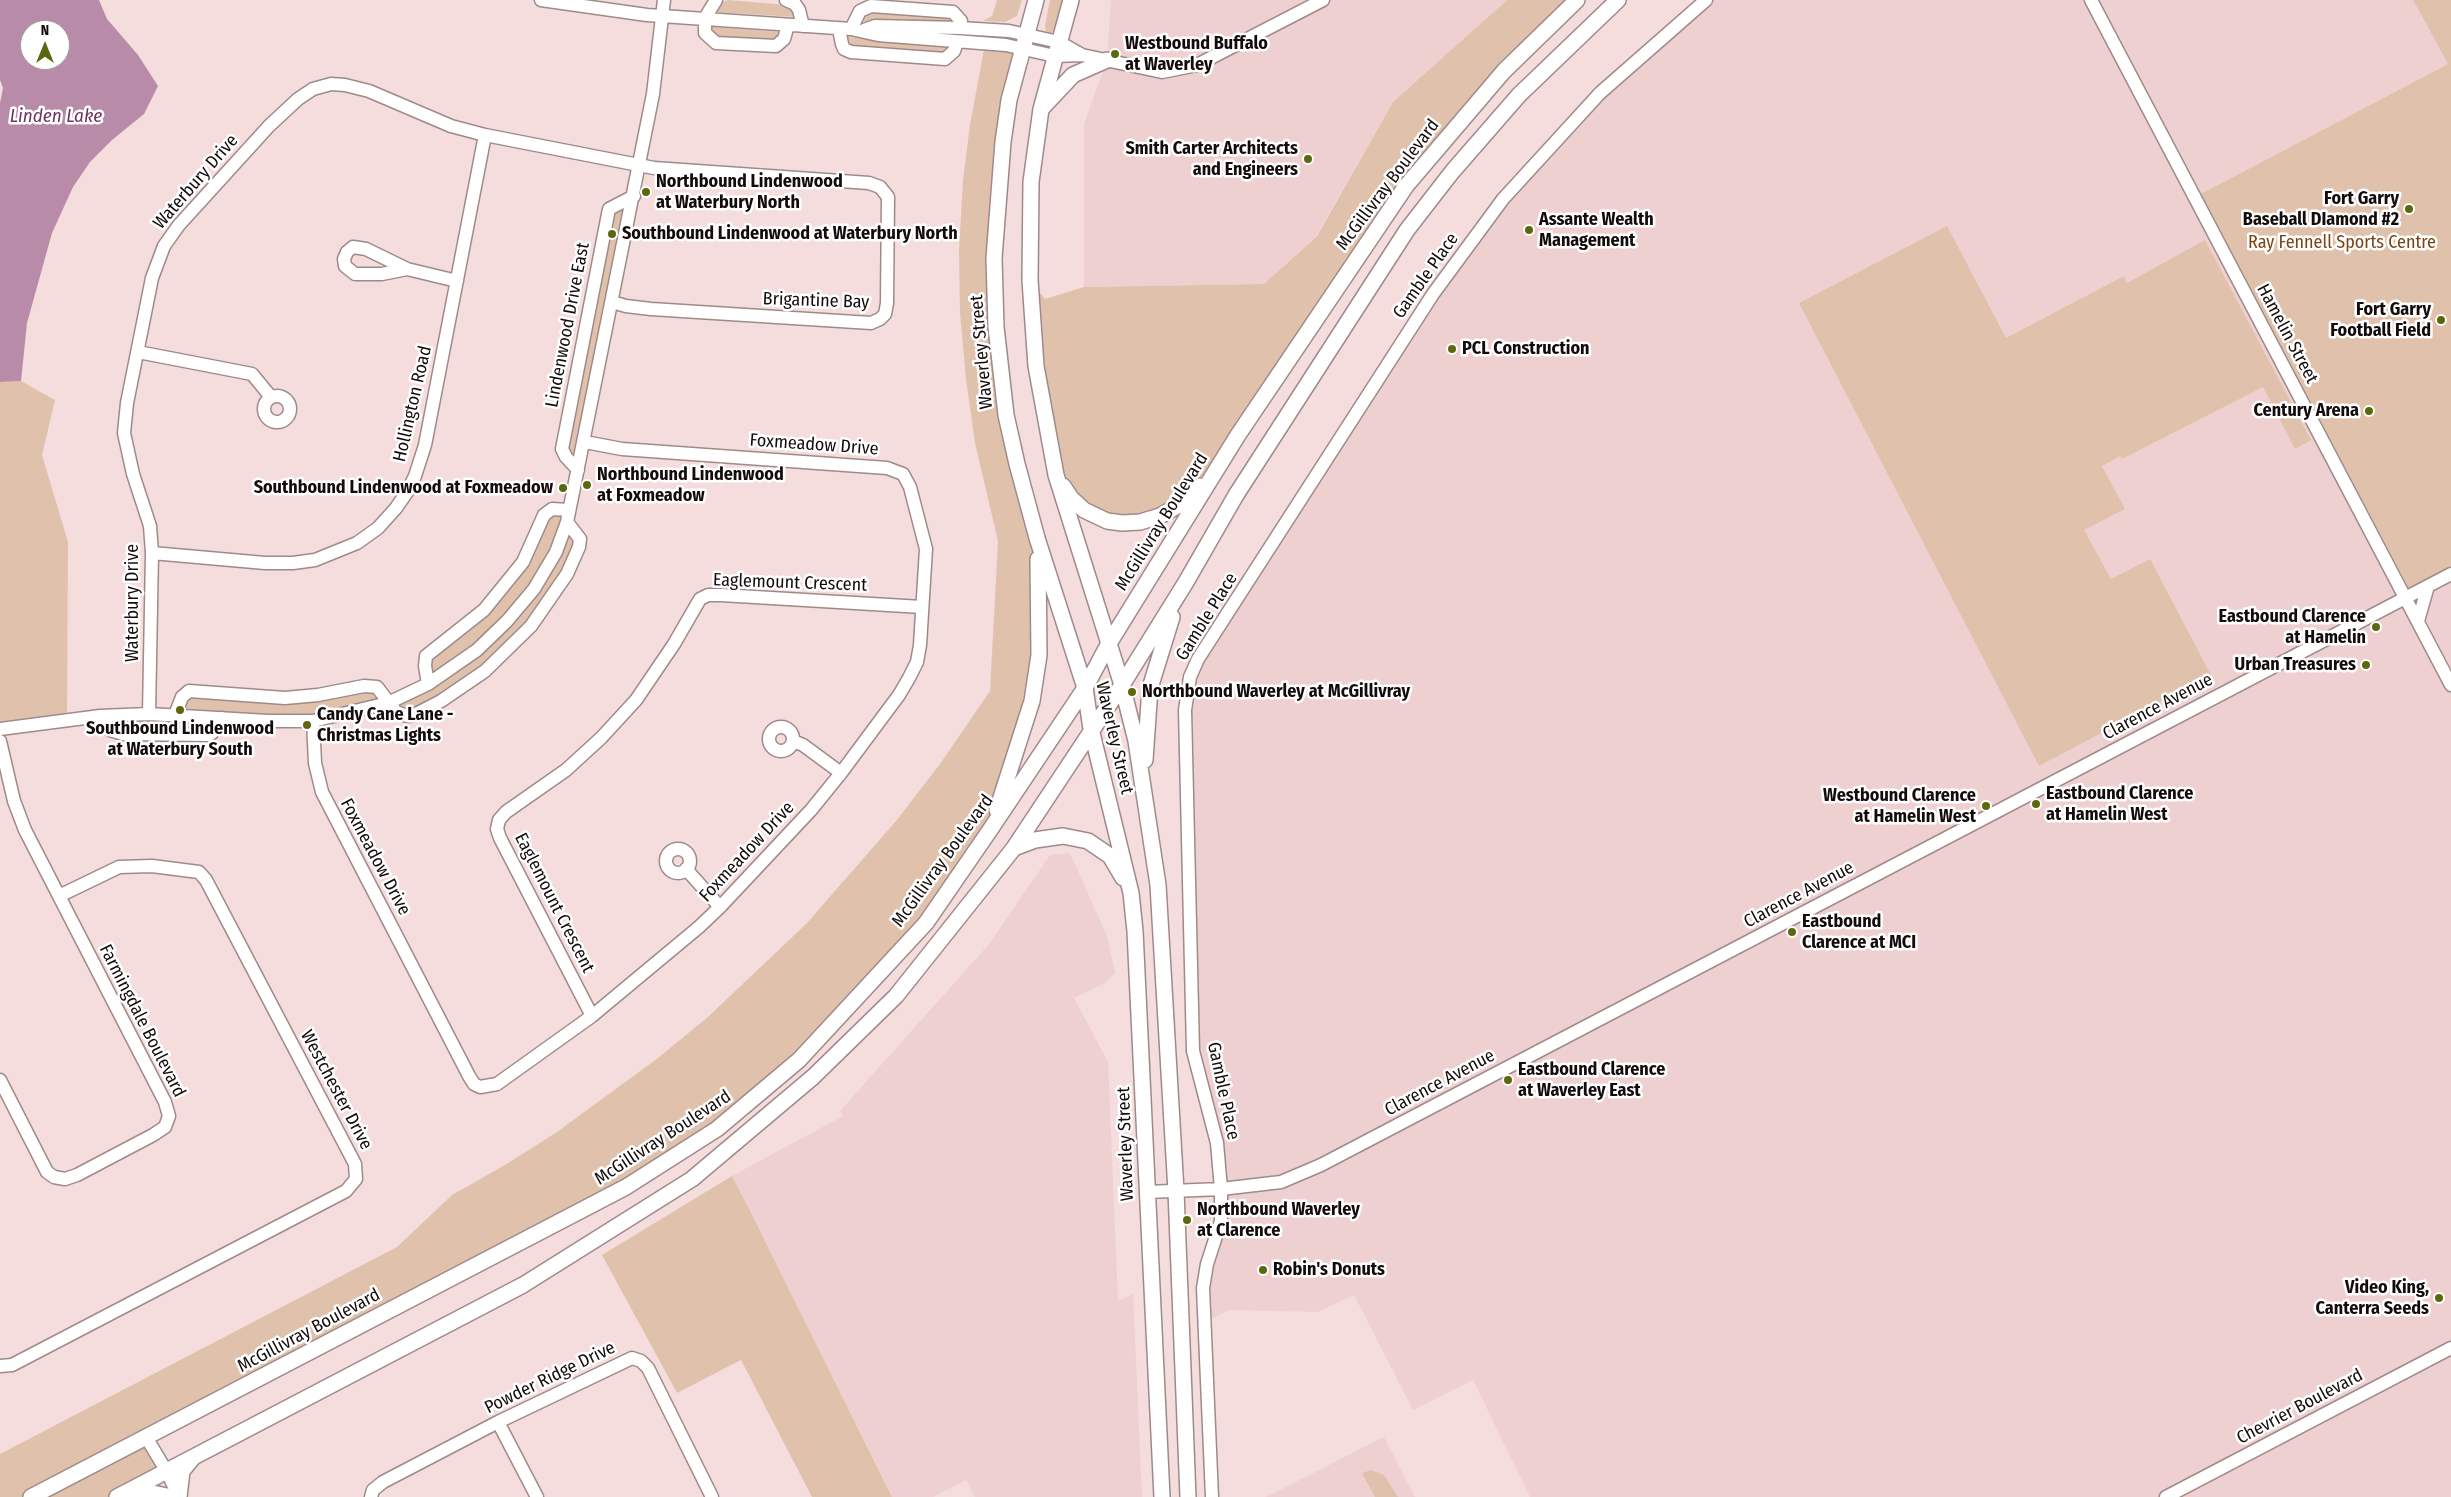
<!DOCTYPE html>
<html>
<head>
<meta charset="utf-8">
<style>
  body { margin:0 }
  #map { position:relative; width:2451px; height:1497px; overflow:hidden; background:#f4dddc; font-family:"Fira Sans Condensed",sans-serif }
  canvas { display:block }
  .north { position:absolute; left:20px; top:20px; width:50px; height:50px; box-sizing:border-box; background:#fff; border:1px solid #a19e9e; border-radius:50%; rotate:0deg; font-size:14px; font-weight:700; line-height:20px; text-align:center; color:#140c0c }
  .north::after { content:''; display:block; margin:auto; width:18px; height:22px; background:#5b680f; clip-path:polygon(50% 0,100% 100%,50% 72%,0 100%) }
</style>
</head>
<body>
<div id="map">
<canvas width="2451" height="1497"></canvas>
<div class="north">N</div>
</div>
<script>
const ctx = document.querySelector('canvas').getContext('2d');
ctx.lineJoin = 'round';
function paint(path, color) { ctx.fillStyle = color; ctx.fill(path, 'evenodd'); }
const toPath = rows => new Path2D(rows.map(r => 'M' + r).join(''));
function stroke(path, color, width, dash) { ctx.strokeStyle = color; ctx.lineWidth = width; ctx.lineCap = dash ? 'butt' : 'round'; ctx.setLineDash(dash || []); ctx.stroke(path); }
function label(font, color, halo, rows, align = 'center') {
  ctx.font = font + ' "Fira Sans Condensed",sans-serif'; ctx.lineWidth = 5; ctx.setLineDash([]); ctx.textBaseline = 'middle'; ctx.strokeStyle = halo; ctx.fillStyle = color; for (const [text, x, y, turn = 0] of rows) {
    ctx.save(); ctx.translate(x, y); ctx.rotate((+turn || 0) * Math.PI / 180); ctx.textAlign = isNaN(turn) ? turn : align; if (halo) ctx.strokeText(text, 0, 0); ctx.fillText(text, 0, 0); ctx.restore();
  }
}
const built = toPath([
  [1111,0,1507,0,1393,102,1316,236,1264,284,1084,287,1084,124,1107,60],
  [1706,0,2413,0,2448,64,2195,197,2451,574,2451,1497,1530,1497,1473,1380,1413,1410,1354,1295,1317,1312,1230,1310,1208,1320,1206,1279,1221,1189,1193,1051,1190,677,1433,294,1530,167],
  [1070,853,1107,936,1115,973,1105,983,1074,998,1108,1062,1118,1301,1133,1294,1142,1497,975,1497,966,1480,933,1497,892,1497,732,1176,843,1116,840,1111,990,943,1050,855],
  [1384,1437,1415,1497,1266,1497]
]);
const green = toPath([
  [728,0,787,5,792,7,796,17,717,12,720,3],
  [997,0,1022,0,1017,16,1005,22,983,21,992,16],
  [1050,0,1065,0,1056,28,1051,33,1046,31,1045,26],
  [1507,0,1577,0,1472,106,1193,494,1160,516,1107,521,1056,475,1030,280,1045,299,1084,287,1264,284,1317,236,1393,102],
  [2413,0,2451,0,2451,574,2406,597,2195,197,2448,64],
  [869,11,951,17,955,25,860,21,862,16],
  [712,27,780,32,777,40,724,40,712,35,710,28],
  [848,37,948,47,950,48,947,53,850,47,845,38],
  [1024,43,1009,100,996,327,1037,538,1039,655,990,830,926,923,799,1060,717,1129,146,1437,167,1472,117,1497,0,1497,0,1454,397,1247,452,1195,505,1165,557,1132,658,1058,709,1016,807,923,896,821,940,764,990,691,998,541,975,443,966,379,960,313,959,250,963,180,970,125,985,44],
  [634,196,578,470,566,457,609,209],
  [1947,226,2006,338,2124,276,2127,283,2205,240,2311,440,2295,449,2263,387,2122,459,2120,456,2102,466,2125,509,2084,530,2111,579,2150,559,2211,675,2039,766,1799,303],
  [21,381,55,400,42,455,68,542,67,719,0,729,0,382],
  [569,510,577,532,573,550,554,585,539,608,509,644,485,665,448,692,409,713,388,703,313,721,222,718,212,733,123,734,100,716,175,715,182,697,254,695,364,686,388,703,428,684,425,666,523,562,544,515],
  [732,1176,750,1211,892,1497,812,1497,741,1360,677,1393,602,1255],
  [1371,1470,1384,1475,1398,1497,1375,1497,1362,1473]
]);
const water = toPath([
  [0,0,99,0,107,19,138,55,158,86,144,114,112,140,90,162,73,187,52,233,27,323,21,381,0,382,0,103,3,88,0,80],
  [30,30,60,30,60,60,30,60]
]);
const minor = toPath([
  [541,0,647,15,851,29,878,35,1006,45,1055,56,1082,55],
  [716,0,705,18,705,33,716,43,776,46,784,39,788,25],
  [786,0,795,4,799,10,803,26],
  [2091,0,2451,685],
  [839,29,842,44,844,49,851,52,945,59,954,51,957,42],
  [851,29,860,11,871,6,953,12,961,21,960,28],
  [864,30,875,26,960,28,1009,31,1059,42,1082,55,1162,72,1197,65,1323,0],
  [353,247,366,249,407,269,382,274,355,274,345,266,344,259,347,252,353,247],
  [407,269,457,281],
  [138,352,252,374,271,397],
  '264 409a13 13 0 1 1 26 0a13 13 0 1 1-26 0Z',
  [578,470,566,457,562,449,609,209,634,196],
  [152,553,265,563,293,563,315,560,357,543,378,528,396,508,407,492,415,476,425,445,485,135],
  [2418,621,2428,586],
  [428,684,425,666,426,656,484,610,523,562,544,515,552,509,569,510],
  [149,714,152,553,150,526,133,474,124,433,127,403,152,278,164,246,179,225,269,126,298,99,313,89,331,84,345,85,369,91,451,126,485,135,654,168,869,183,880,187,888,197,887,303,885,314,880,319,871,323,651,309,626,306,612,302],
  [175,715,182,697,189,691,285,698,318,695,364,686,377,687,396,712,407,716,414,715,441,701,485,671,531,626,567,574,579,547,580,539,567,522],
  [100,716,110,730,123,734,208,735,212,733,222,718],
  [313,721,315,763,322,792,469,1076,474,1084,480,1087,497,1084,592,1016,699,927,720,907,811,810,841,773,899,695,909,678,917,662,920,645,926,549,910,487,903,474,887,468,622,449,585,442],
  '769 739a12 12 0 1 1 24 0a12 12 0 1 1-24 0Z',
  [0,729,100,716,149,714,268,721,313,721,388,703,428,684,477,650,507,621,534,589,556,552,567,522,653,94,664,0],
  [0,741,14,801,25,830,165,1102,169,1116,165,1127,153,1135,77,1175,65,1179,54,1177,47,1172,0,1080],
  [793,741,803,745,841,773],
  '666 861a12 12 0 1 1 24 0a12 12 0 1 1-24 0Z',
  [686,869,720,907],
  [592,1016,500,838,497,829,499,820,506,812,566,770,601,738,636,700,674,644,700,599,708,595,721,595,922,607],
  [1147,1192,1221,1189,1281,1182,1321,1165,2451,574],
  [0,1366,12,1365,346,1191,356,1179,355,1164,206,880,199,872,152,866,119,867,59,896],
  [498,1422,537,1497],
  [146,1437,167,1472,179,1497],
  [371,1497,373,1490,383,1482,498,1422,632,1358,641,1361,648,1368,712,1497],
  [1212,1497,1203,1288,1207,1264,1221,1221,1221,1189,1217,1143,1193,1051,1185,710,1190,677,1198,659,1433,294,1503,199,1600,93,1706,0],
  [2166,1497,2451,1348]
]);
const major = toPath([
  [1036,0,1009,100,1003,142,994,258,996,327,1006,415,1017,464,1037,538,1085,688,1091,729,1131,893,1135,931,1162,1497],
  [1071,0,1041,109,1031,182,1030,280,1036,366,1056,475,1122,685,1136,741,1158,885,1176,1191,1188,1497],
  [1042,108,1073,75,1107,60],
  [1063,486,1071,498,1084,510,1107,521,1122,523,1140,522,1160,516,1179,505,1200,486],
  [1145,760,1150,688,1172,617],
  [997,810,1032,701,1039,655,1038,559],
  [1014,848,1035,840,1063,836,1088,841,1110,856,1123,878],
  [133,1489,172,1497],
  [31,1497,626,1187,717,1129,799,1060,926,923,990,830,1085,688,1108,645,1238,435,1406,186,1504,71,1577,0],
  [117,1497,523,1285,692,1179,813,1077,896,996,1014,848,1122,685,1186,582,1236,495,1407,230,1452,172,1519,95,1618,0],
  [179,1497,182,1471,192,1459]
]);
const markers = [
  [1115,54,5,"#5b680f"],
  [1308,159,5,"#5b680f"],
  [646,192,5,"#5b680f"],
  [2409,209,5,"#5b680f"],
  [1529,230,5,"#5b680f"],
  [612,234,5,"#5b680f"],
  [2441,320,5,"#5b680f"],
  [1452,349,5,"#5b680f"],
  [2369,411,5,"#5b680f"],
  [587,485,5,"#5b680f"],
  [563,488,5,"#5b680f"],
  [2376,627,5,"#5b680f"],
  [2366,665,5,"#5b680f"],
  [1132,692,5,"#5b680f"],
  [180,710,5,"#5b680f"],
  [307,725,5,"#5b680f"],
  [2036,804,5,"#5b680f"],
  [1986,806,5,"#5b680f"],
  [1792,932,5,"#5b680f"],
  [1508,1080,5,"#5b680f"],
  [1187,1220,5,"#5b680f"],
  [1263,1270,5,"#5b680f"],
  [2439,1298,5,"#5b680f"]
];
const poiNames = [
  ["Westbound Buffalo",1125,44],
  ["at Waverley",1125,65],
  ["Smith Carter Architects",1298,149,"right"],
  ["and Engineers",1298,170,"right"],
  ["Northbound Lindenwood",656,182],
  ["at Waterbury North",656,203],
  ["Fort Garry",2399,199,"right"],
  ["Baseball DIamond #2",2399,220,"right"],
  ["Assante Wealth",1539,220],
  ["Management",1539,241],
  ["Southbound Lindenwood at Waterbury North",622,234],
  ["Fort Garry",2431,310,"right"],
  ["Football Field",2431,331,"right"],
  ["PCL Construction",1462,349],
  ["Century Arena",2359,411,"right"],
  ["Northbound Lindenwood",597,475],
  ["at Foxmeadow",597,496],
  ["Southbound Lindenwood at Foxmeadow",553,488,"right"],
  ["Eastbound Clarence",2366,617,"right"],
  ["at Hamelin",2366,638,"right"],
  ["Urban Treasures",2356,665,"right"],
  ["Northbound Waverley at McGillivray",1142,692],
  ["Candy Cane Lane -",317,715],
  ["Christmas Lights",317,736],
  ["Southbound Lindenwood",180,729,"center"],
  ["at Waterbury South",180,750,"center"],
  ["Eastbound Clarence",2046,794],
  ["at Hamelin West",2046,815],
  ["Westbound Clarence",1976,796,"right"],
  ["at Hamelin West",1976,817,"right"],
  ["Eastbound",1802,922],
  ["Clarence at MCI",1802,943],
  ["Eastbound Clarence",1518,1070],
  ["at Waverley East",1518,1091],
  ["Northbound Waverley",1197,1210],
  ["at Clarence",1197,1231],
  ["Robin's Donuts",1273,1270],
  ["Video King,",2429,1288,"right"],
  ["Canterra Seeds",2429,1309,"right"]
];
const streetNames = [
  ["Waterbury Drive",196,182,-49],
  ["McGillivray Boulevard",1388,185,-53],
  ["Gamble Place",1426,276,-55],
  ["Brigantine Bay",816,301,2],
  ["Lindenwood Drive East",568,325,-79],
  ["Hamelin Street",2287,334,62],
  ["Waverley Street",982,352,-95],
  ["Hollington Road",413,404,-77],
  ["Foxmeadow Drive",814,445,4],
  ["McGillivray Boulevard",1162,522,-58],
  ["Eaglemount Crescent",790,583,2],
  ["Waterbury Drive",133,603,-90],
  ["Gamble Place",1207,617,-58],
  ["Clarence Avenue",2158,707,-28],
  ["Waverley Street",1114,738,77],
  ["Foxmeadow Drive",747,852,-47],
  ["Foxmeadow Drive",375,857,62],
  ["McGillivray Boulevard",943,861,-54],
  ["Clarence Avenue",1799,895,-28],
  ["Eaglemount Crescent",554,903,63],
  ["Farmingdale Boulevard",142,1021,63],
  ["Clarence Avenue",1440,1083,-28],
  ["Westchester Drive",336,1090,62],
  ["Gamble Place",1223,1091,78],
  ["McGillivray Boulevard",663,1138,-33],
  ["Waverley Street",1126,1144,-92],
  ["McGillivray Boulevard",309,1331,-28],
  ["Powder Ridge Drive",550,1378,-26],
  ["Chevrier Boulevard",2300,1407,-28]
];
const parkNames = [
  ["Ray Fennell Sports Centre",2342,243]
];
const waterNames = [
  ["Linden Lake",56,117]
];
paint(built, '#efd0d0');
paint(green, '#e0c2ac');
paint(water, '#b88ba9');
stroke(minor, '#9f8a8a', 15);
stroke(major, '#9f8a8a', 18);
stroke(minor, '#fff', 12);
stroke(major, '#fff', 15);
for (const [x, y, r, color] of markers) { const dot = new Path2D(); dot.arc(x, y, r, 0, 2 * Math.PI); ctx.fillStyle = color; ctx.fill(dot); stroke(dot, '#fff', 2); }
label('bold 18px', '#140c0c', '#fff', poiNames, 'left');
label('18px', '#140c0c', '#fff', streetNames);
label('18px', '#7b4410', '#fff', parkNames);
label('italic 19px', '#6e355d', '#fff', waterNames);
</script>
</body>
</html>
